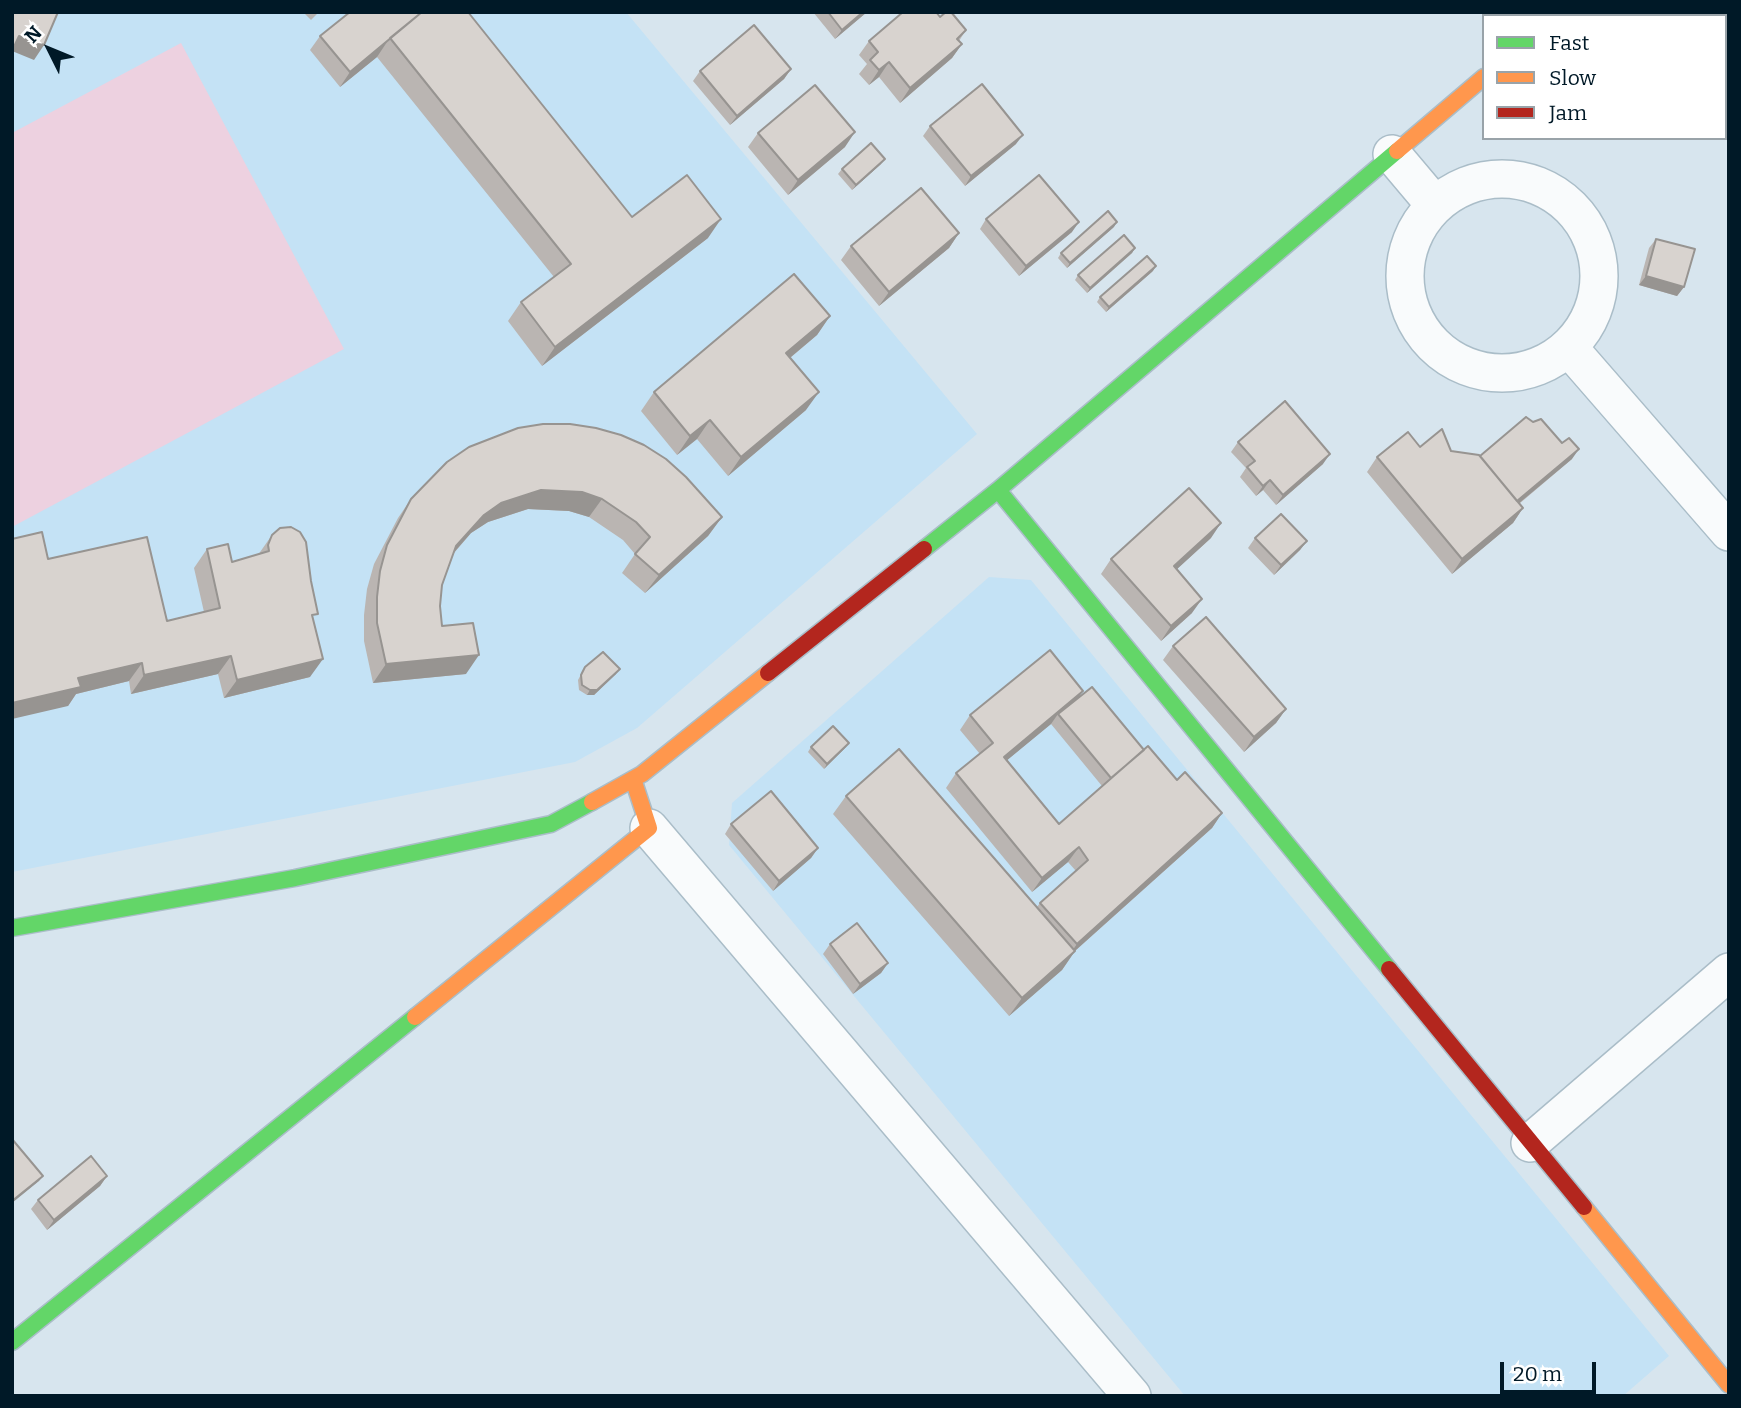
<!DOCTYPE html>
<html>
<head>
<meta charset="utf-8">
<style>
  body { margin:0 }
  #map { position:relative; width:1741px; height:1408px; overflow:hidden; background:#d7e5ee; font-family:Bitter,serif }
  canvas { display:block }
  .frame { position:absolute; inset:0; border:14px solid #001927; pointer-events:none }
  .legend { position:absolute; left:1482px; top:14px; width:245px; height:126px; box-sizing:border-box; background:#fff; border:2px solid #99a3a9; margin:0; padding:9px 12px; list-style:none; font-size:21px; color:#001927 }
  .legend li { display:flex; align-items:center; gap:14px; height:35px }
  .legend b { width:35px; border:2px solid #99a3a9 }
  .north { position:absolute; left:14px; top:14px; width:70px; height:70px; -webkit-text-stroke:5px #fff; paint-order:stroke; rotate:313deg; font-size:19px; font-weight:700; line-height:28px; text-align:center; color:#001927 }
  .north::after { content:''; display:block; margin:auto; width:24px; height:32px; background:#001927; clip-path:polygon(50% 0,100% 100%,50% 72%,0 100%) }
  .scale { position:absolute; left:1500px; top:1362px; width:96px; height:32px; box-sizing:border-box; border:4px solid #001927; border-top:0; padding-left:9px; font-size:21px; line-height:24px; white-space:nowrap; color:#001927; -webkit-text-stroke:5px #fff; paint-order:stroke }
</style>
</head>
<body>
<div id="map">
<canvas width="1741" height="1408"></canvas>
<div class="frame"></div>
<ul class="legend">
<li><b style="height:9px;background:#63d668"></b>Fast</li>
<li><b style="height:9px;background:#ff974d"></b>Slow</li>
<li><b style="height:9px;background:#b3261e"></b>Jam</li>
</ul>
<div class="north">N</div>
<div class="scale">20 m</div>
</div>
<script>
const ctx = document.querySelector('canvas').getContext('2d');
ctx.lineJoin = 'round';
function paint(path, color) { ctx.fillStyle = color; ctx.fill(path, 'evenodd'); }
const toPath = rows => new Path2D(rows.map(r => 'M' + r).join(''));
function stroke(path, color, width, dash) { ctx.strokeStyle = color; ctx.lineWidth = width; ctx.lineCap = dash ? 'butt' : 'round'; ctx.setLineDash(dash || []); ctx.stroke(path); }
const built = toPath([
  [12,12,626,12,977,434,637,728,575,762,12,872],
  [989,577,1031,580,1669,1356,1623,1396,1185,1396,729,845,732,803]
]);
const green = toPath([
  [181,43,344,349,12,527,12,133]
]);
const street = toPath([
  [1392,154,1435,205],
  '1405 276a97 97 0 1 1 194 0a97 97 0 1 1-194 0Z',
  [1569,348,1729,532],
  [649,828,1132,1396],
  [1530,1143,1729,972]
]);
const fast = toPath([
  [998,490,1389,969],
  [924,549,998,490,1397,151],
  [12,928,295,878,551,824,592,802],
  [12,1342,415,1017]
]);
const slow = toPath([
  [1556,16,1560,12],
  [1397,151,1484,77],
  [592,802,642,774,768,673],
  [415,1017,649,828,633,779],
  [1584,1207,1729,1385]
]);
const jam = toPath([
  [768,673,924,549],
  [1389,969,1584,1207]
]);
const wall = toPath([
  [303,12,319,12,311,20],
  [468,12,632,217,708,238,542,366,508,321,521,302,554,277,377,57,340,87,310,50,320,36],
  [813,12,867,12,835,39],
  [966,30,959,41,962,44,952,58,900,103,879,77,869,85,859,74,867,64,859,55,869,41],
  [791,69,784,79,730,125,693,81,700,71],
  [930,126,1016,144,965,186,923,136],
  [758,133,845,147,788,195,748,147],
  [881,164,852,190,838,174,842,169],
  [986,219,1072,232,1019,276,980,229],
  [1114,227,1067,268,1058,258,1061,253],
  [959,233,949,248,879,306,841,260,851,246],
  [1656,239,1684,287,1677,296,1639,285,1649,248],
  [1135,248,1132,253,1087,293,1075,280,1078,275],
  [1153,271,1106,312,1097,302,1100,297],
  [830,316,817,335,790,358,806,410,728,476,697,439,677,455,641,411,654,392],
  [1533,422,1572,459,1519,504,1523,508,1513,523,1452,574,1367,472,1377,457,1420,447,1480,456],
  [1238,442,1323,464,1276,505,1263,490,1256,496,1240,477,1246,468,1231,452],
  [447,462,722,517,708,536,645,593,622,573,635,554,623,540,589,517,569,511,528,509,488,522,471,533,454,553,442,585,440,606,442,626,466,674,373,683,364,641,364,615,367,589,374,564,398,518,411,499],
  [272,535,313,620,310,677,224,698,218,674,131,694,129,681,76,694,68,706,48,559,167,621,204,612,194,568,207,549,232,562,258,555],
  [1211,538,1177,569,1192,613,1161,641,1101,574,1111,559],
  [1255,538,1307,541,1300,550,1274,575,1248,548],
  [1173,646,1286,709,1276,723,1244,752,1163,660],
  [585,667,616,674,594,695,587,695,579,690,578,680],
  [1079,698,1144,750,1177,780,1222,813,1212,828,1075,951,1062,970,1009,1016,833,814,846,796,1037,907,1040,903,1076,871,1068,862,1032,892,946,788,956,773,980,754,960,730,970,715],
  [1051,724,1102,786,1059,824,1007,760],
  [849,743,845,748,824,769,808,752,811,747],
  [731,824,818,848,811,858,773,891,725,834],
  [830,944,888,963,881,973,853,994,823,954],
  [107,1176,100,1186,47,1230,31,1209,38,1200]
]);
const shadedWall = toPath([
  [863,12,867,12,835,39,842,30],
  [19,36,44,45,34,60,12,51],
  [387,42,377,57,340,87,350,72],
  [962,44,952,58,900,103,910,88],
  [889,62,879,77,869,85,879,70],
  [791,69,784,79,730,125,737,116],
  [855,132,845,147,788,195,798,180],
  [1023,135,1016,144,965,186,971,176],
  [885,159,881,164,852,190,856,185],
  [721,219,708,238,542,366,555,347],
  [1079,222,1072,232,1019,276,1026,266],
  [1117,222,1114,227,1067,268,1070,263],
  [959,233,949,248,879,306,889,292],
  [1135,248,1132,253,1087,293,1090,288],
  [1156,266,1153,271,1106,312,1109,307],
  [1646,276,1684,287,1677,296,1639,285],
  [830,316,817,335,773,372,786,353],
  [819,392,806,410,728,476,741,457],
  [710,420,697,439,677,455,690,436],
  [1579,449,1572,459,1506,514,1513,505],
  [1330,454,1323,464,1276,505,1283,495],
  [1270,480,1263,490,1256,496,1263,486],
  [541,490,582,492,602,499,589,517,569,511,528,509,488,522,471,533,443,565,456,546,484,515,501,503],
  [1523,508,1513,523,1452,574,1462,559],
  [722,517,708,536,645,593,659,575],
  [1221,523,1211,538,1164,581,1174,566],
  [1307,541,1300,550,1274,575,1281,565],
  [1202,599,1192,613,1161,641,1171,626],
  [479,655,466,674,373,683,386,664],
  [231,656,218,674,131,694,144,675],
  [323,659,310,677,224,698,237,680],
  [142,663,129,681,76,694,68,706,12,719,12,703,78,678],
  [620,669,616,674,594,695,587,695,590,690],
  [1083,691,1073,706,1058,714,1051,724,994,771,1004,757],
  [1286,709,1276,723,1244,752,1254,737],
  [849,743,845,748,824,769,827,764],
  [1222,813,1212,828,1067,958,1077,944],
  [1079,847,1068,862,1032,892,1042,878],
  [818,848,811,858,773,891,779,881],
  [1075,951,1062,970,1009,1016,1022,998],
  [888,963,881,973,853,994,860,984],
  [43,1176,39,1181,12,1203,12,1201],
  [107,1176,100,1186,47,1230,54,1220]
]);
const building = toPath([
  [12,12,58,12,44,45,19,36,12,51,12,12],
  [350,12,422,12,350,72,320,36,350,12],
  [422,12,468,12,632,217,687,175,721,219,555,347,521,302,571,264,390,38,422,12],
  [828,12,863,12,842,30,828,12],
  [903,12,936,12,940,17,946,12,951,12,966,30,957,39,962,44,910,88,889,62,879,70,870,60,878,52,869,41,903,12],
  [754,25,791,69,737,116,700,71,754,25],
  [982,84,1023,135,971,176,930,126,982,84],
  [815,85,855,132,798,180,758,133,815,85],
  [871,143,885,159,856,185,842,169,871,143],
  [1039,175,1079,222,1026,266,986,219,1039,175],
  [921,188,959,233,889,292,851,246,921,188],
  [1108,211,1117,222,1070,263,1061,253,1108,211],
  [1124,235,1135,248,1090,288,1078,275,1124,235],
  [1656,239,1695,249,1684,287,1646,276,1656,239],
  [1147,256,1156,266,1109,307,1100,297,1147,256],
  [794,274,830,316,786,353,819,392,741,457,710,420,690,436,654,392,794,274],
  [1285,401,1330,454,1283,495,1270,480,1263,486,1247,467,1255,461,1238,442,1285,401],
  [1526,417,1533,422,1541,419,1562,443,1569,438,1579,449,1517,501,1480,456,1526,417],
  [543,424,570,424,596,428,621,435,644,445,666,459,686,477,722,517,659,575,635,554,650,537,636,522,602,499,582,492,541,490,501,503,484,515,456,546,442,585,440,606,442,626,473,623,479,655,386,664,377,623,377,597,380,571,387,545,411,499,447,462,469,447,518,428,543,424],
  [1442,429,1451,451,1479,455,1523,508,1462,559,1377,457,1408,432,1420,447,1442,429],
  [1189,488,1221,523,1174,566,1202,599,1171,626,1111,559,1189,488],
  [1281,514,1307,541,1281,565,1255,538,1281,514],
  [291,527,300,532,306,542,311,581,318,614,312,615,323,659,237,680,231,656,144,675,142,663,78,678,81,687,12,703,12,539,42,532,48,559,147,537,167,621,220,608,207,549,228,544,232,562,269,551,268,545,272,535,280,528,291,527],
  [1206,617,1286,709,1254,737,1173,646,1206,617],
  [1050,650,1083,691,1004,757,1059,824,1148,746,1177,780,1185,772,1222,813,1077,944,1040,903,1088,860,1079,847,1042,878,956,773,993,743,970,715,1050,650],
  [603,652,620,669,597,690,590,690,582,685,581,675,585,667,603,652],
  [1092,687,1144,750,1111,778,1058,714,1092,687],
  [833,726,849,743,827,764,811,747,833,726],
  [899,749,1075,951,1022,998,846,796,899,749],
  [771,791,818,848,779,881,731,824,771,791],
  [857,923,888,963,860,984,830,944,857,923],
  [12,1139,43,1176,12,1201,12,1139],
  [91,1156,107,1176,54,1220,38,1200,91,1156]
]);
paint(built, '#c4e2f5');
paint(green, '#edd1e0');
stroke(street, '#aabdc8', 40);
stroke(fast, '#aabdc8', 19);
stroke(slow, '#aabdc8', 19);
stroke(jam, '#aabdc8', 19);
stroke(street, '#f9fbfc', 37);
stroke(fast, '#63d668', 16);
stroke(slow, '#ff974d', 16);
stroke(jam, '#b3261e', 16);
paint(wall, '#bab5b2');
paint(shadedWall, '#979491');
paint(building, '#d8d3cf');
stroke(building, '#979491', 2);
</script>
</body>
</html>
